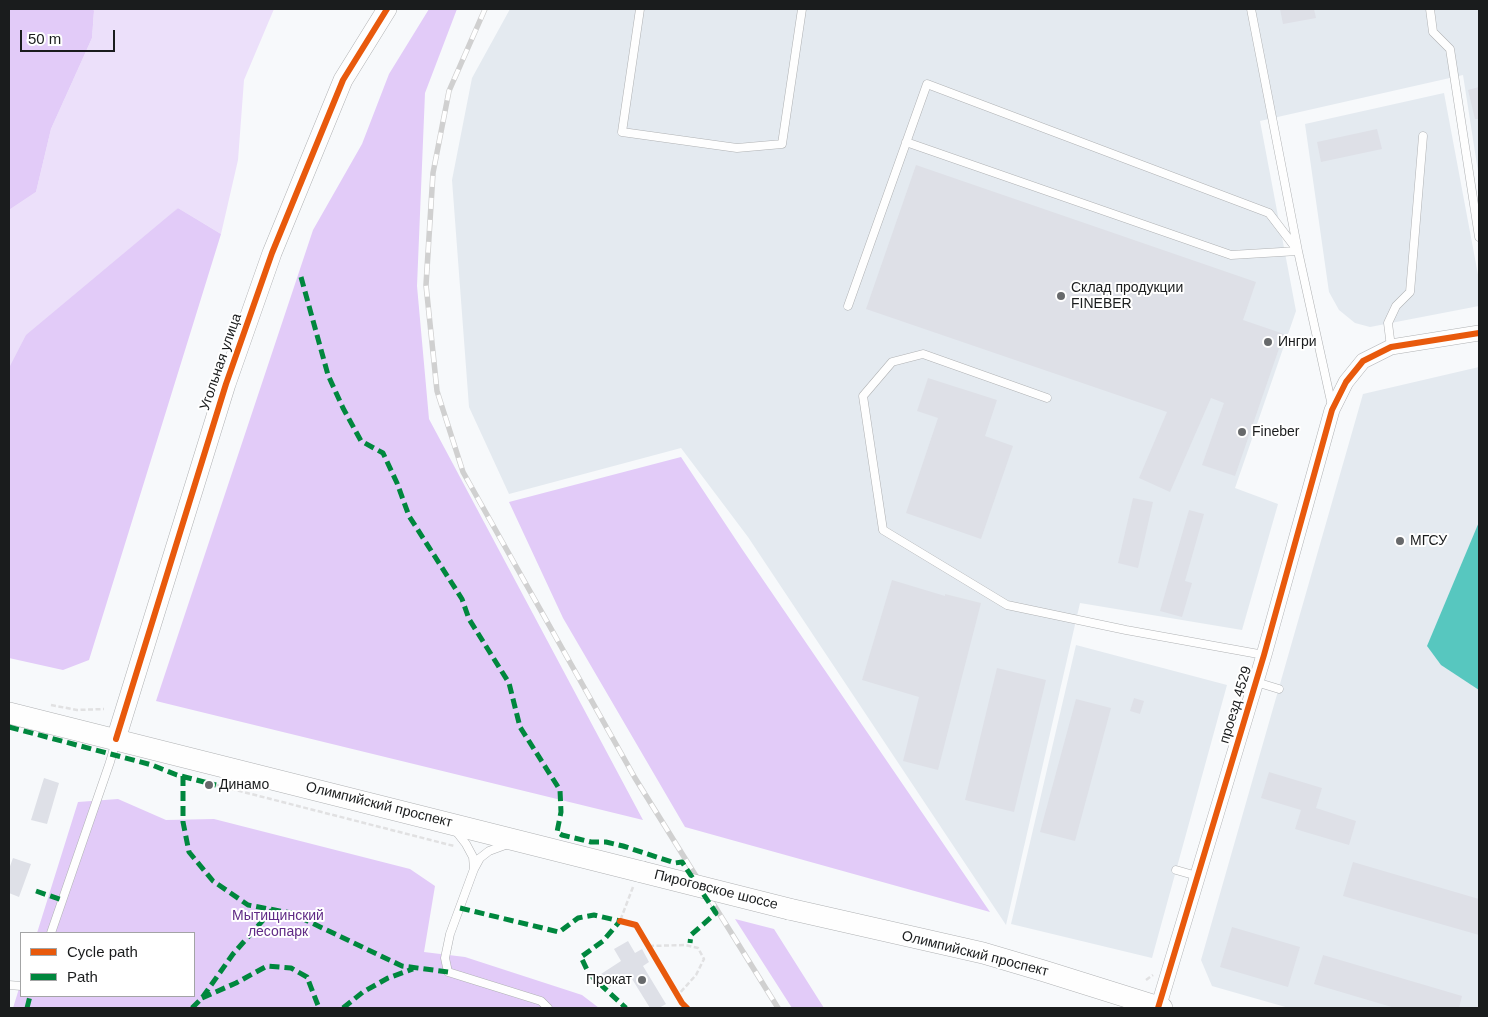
<!DOCTYPE html>
<html>
<head>
<meta charset="utf-8">
<style>
  body { margin:0 }
  #map { position:relative; width:1488px; height:1017px; overflow:hidden; background:#f7f9fb; font-family:Arial,sans-serif }
  canvas { display:block }
  .frame { position:absolute; inset:0; border:10px solid #1a1c1d; pointer-events:none }
  .legend { position:absolute; left:20px; top:932px; width:175px; height:65px; box-sizing:border-box; background:#fff; border:1px solid #a3a4a5; margin:0; padding:6px 9px; list-style:none; font-size:15px; color:#1a1c1d }
  .legend li { display:flex; align-items:center; gap:10px; height:25px }
  .legend b { width:25px; border:1px solid #a3a4a5 }
  .scale { position:absolute; left:20px; top:30px; width:95px; height:22px; box-sizing:border-box; border:2px solid #1a1c1d; border-top:0; padding-left:6px; font-size:15px; line-height:18px; white-space:nowrap; color:#1a1c1d; -webkit-text-stroke:4px #fff; paint-order:stroke }
</style>
</head>
<body>
<div id="map">
<canvas width="1488" height="1017"></canvas>
<div class="frame"></div>
<ul class="legend">
<li><b style="height:6px;background:#e8590c"></b>Cycle path</li>
<li><b style="height:6px;background:#00873e"></b>Path</li>
</ul>
<div class="scale">50 m</div>
</div>
<script>
const ctx = document.querySelector('canvas').getContext('2d');
ctx.lineJoin = 'round';
function paint(path, color) { ctx.fillStyle = color; ctx.fill(path, 'evenodd'); }
const toPath = rows => new Path2D(rows.map(r => 'M' + r).join(''));
function stroke(path, color, width, dash) { ctx.strokeStyle = color; ctx.lineWidth = width; ctx.lineCap = dash ? 'butt' : 'round'; ctx.setLineDash(dash || []); ctx.stroke(path); }
function label(font, color, halo, rows, align = 'center') {
  ctx.font = font + ' Arial,sans-serif'; ctx.lineWidth = 4; ctx.setLineDash([]); ctx.textBaseline = 'middle'; ctx.strokeStyle = halo; ctx.fillStyle = color; for (const [text, x, y, turn = 0] of rows) {
    ctx.save(); ctx.translate(x, y); ctx.rotate((+turn || 0) * Math.PI / 180); ctx.textAlign = isNaN(turn) ? turn : align; if (halo) ctx.strokeText(text, 0, 0); ctx.fillText(text, 0, 0); ctx.restore();
  }
}
const built = toPath([
  [510,9,1479,9,1479,178,1463,75,1260,121,1296,311,1235,488,1278,504,1242,630,1080,603,1006,925,748,537,681,448,509,494,469,407,452,180,472,78],
  [1444,93,1479,280,1479,306,1370,327,1355,323,1339,310,1329,292,1305,124],
  [1479,367,1479,1008,1289,1008,1212,986,1201,960,1363,394],
  [1076,645,1227,685,1152,958,1011,924]
]);
const green = toPath([
  [93,9,274,9,244,80,238,160,221,234,178,208,9,368,9,210,36,192,51,129,92,38,94,12]
]);
const forest = toPath([
  [9,9,93,9,94,11,92,38,51,129,36,192,9,210],
  [429,9,457,9,425,93,417,286,429,419,643,820,156,701,313,230,362,144,389,74],
  [178,208,221,234,89,660,63,670,9,658,9,368,26,335],
  [681,457,742,549,990,912,685,827,563,618,509,502],
  [118,799,166,820,214,819,410,869,435,886,424,952,465,957,582,995,599,1008,13,1008,21,982,21,996,194,996,194,933,37,933,78,802],
  [735,919,774,929,824,1008,792,1008]
]);
const water = toPath([
  [1479,522,1479,690,1441,665,1427,646]
]);
const building = toPath([
  [1280,9,1314,9,1316,18,1283,24],
  [1479,87,1479,119,1475,119,1468,90],
  [1377,129,1382,149,1321,162,1317,142],
  [916,165,1256,282,1243,320,1284,334,1235,476,1202,465,1224,403,1211,398,1170,492,1139,478,1167,412,866,309],
  [928,378,997,400,985,436,1013,446,981,539,906,513,938,418,917,411],
  [1133,498,1153,502,1138,568,1118,563],
  [1189,510,1204,514,1185,581,1192,583,1182,617,1160,611],
  [892,580,945,596,945,594,981,603,938,770,903,761,919,697,862,680],
  [997,668,1046,680,1014,812,965,800],
  [1134,698,1144,701,1140,714,1130,711],
  [1076,699,1111,708,1075,841,1040,832],
  [1269,772,1322,788,1316,808,1356,821,1349,845,1295,829,1301,810,1261,798],
  [44,778,59,783,47,824,31,820],
  [13,858,31,864,19,897,9,893,9,869],
  [1353,862,1479,899,1479,935,1343,896],
  [1232,927,1300,947,1288,987,1220,967],
  [628,941,635,953,642,949,649,962,643,966,666,1004,659,1008,650,1008,629,974,609,987,601,974,621,961,614,949],
  [1323,955,1462,996,1459,1008,1395,1008,1314,984]
]);
const path = toPath([
  [51,705,77,710,104,709],
  [216,785,454,846],
  [633,887,620,921,636,925,682,1003,687,1008],
  [649,946,685,945,698,948,704,959,696,975,678,995],
  [1146,980,1153,975]
]);
const service = toPath([
  [640,9,622,132,737,148,782,144,802,9],
  [1430,9,1433,32,1450,49,1479,237],
  [906,142,1231,255,1298,251,1251,9],
  [848,306,927,84,1269,213,1298,251,1332,406],
  [1391,347,1388,323,1396,306,1410,292,1423,136],
  [1047,398,923,354,892,362,863,396,883,530,1007,605,1126,630,1264,655],
  [1256,682,1279,689],
  [456,831,466,844,473,857,474,869],
  [508,844,489,851,480,858,474,869,450,934,445,958,448,972,541,1001,548,1008],
  [1176,870,1197,876],
  [51,933,110,762,116,741],
  [9,985,21,986]
]);
const minor = toPath([
  [1158,1008,1264,655,1332,410,1346,382,1363,361,1391,347,1479,333]
]);
const tertiary = toPath([
  [116,739,226,384,272,253,343,80,387,9]
]);
const secondary = toPath([
  [9,713,642,872],
  [789,909,983,953,1044,971,1162,1008]
]);
const rail = toPath([
  [485,9,449,91,433,173,426,285,437,391,463,472,635,778,778,1008]
]);
const secondaryBridge = toPath([
  [642,872,789,909]
]);
const quiet = toPath([
  [301,277,328,375,343,408,361,441,383,453,397,483,409,516,462,599,469,619,509,683,520,727,560,790,561,812,557,832,562,835,591,842,606,842,623,846,675,863,682,862,716,913,691,935,690,943],
  [9,727,152,765,177,775,216,785],
  [183,776,183,822,189,852,213,881,248,905,291,913,402,966,448,972],
  [36,891,62,900],
  [460,908,559,932,578,918,594,915,620,921,603,941,581,957,589,974,626,1008],
  [202,998,236,983,267,966,291,968,307,977,319,1008],
  [27,1008,30,996],
  [192,1008,202,998,233,954,272,910],
  [343,1008,363,992,388,978,413,969]
]);
const cycleway = toPath([
  [116,739,226,384,272,253,343,80,387,9],
  [620,921,636,925,682,1003,687,1008],
  [1158,1008,1264,655,1332,410,1346,382,1363,361,1391,347,1479,333]
]);
const markers = [
  [1061,296,5,"#67696b"],
  [1268,342,5,"#67696b"],
  [1242,432,5,"#67696b"],
  [1400,541,5,"#67696b"],
  [209,785,5,"#67696b"],
  [642,980,5,"#67696b"]
];
const poiNames = [
  ["Склад продукции",1071,288],
  ["FINEBER",1071,304],
  ["Ингри",1278,342],
  ["Fineber",1252,432],
  ["МГСУ",1410,541],
  ["Динамо",219,785],
  ["Прокат",632,980,"right"]
];
const streetNames = [
  ["Угольная улица",221,362,-71],
  ["проезд 4529",1236,705,-73],
  ["Олимпийский проспект",379,805,14],
  ["Пироговское шоссе",716,890,14],
  ["Олимпийский проспект",975,954,14]
];
const parkNames = [
  ["Мытищинский",278,916],
  ["лесопарк",278,932]
];
paint(built, '#e4eaf0');
paint(green, '#ece0fa');
paint(forest, '#e2cbf8');
paint(water, '#57c7bf');
paint(building, '#dee0e7');
stroke(service, '#b0b2b4', 9);
stroke(minor, '#b0b2b4', 16);
stroke(tertiary, '#b0b2b4', 20);
stroke(secondary, '#b0b2b4', 22);
stroke(path, '#e1e1e2', 2.5, [5, 2.5]);
stroke(service, '#fefefe', 8);
stroke(minor, '#fefefe', 15);
stroke(tertiary, '#fefefe', 19);
stroke(secondary, '#fefefe', 21);
stroke(rail, '#d0d0d0', 5.5);
stroke(rail, '#fff', 4, [11]);
stroke(secondaryBridge, '#b0b2b4', 22, []);
stroke(secondaryBridge, '#fefefe', 21);
stroke(quiet, '#00873e', 5, [10, 5]);
stroke(cycleway, '#e8590c', 6);
for (const [x, y, r, color] of markers) { const dot = new Path2D(); dot.arc(x, y, r, 0, 2 * Math.PI); ctx.fillStyle = color; ctx.fill(dot); stroke(dot, '#fff', 2); }
label('14px', '#1a1c1d', '#fff', poiNames, 'left');
label('14px', '#1a1c1d', '#fff', streetNames);
label('14px', '#602b86', '#fff', parkNames);
</script>
</body>
</html>
